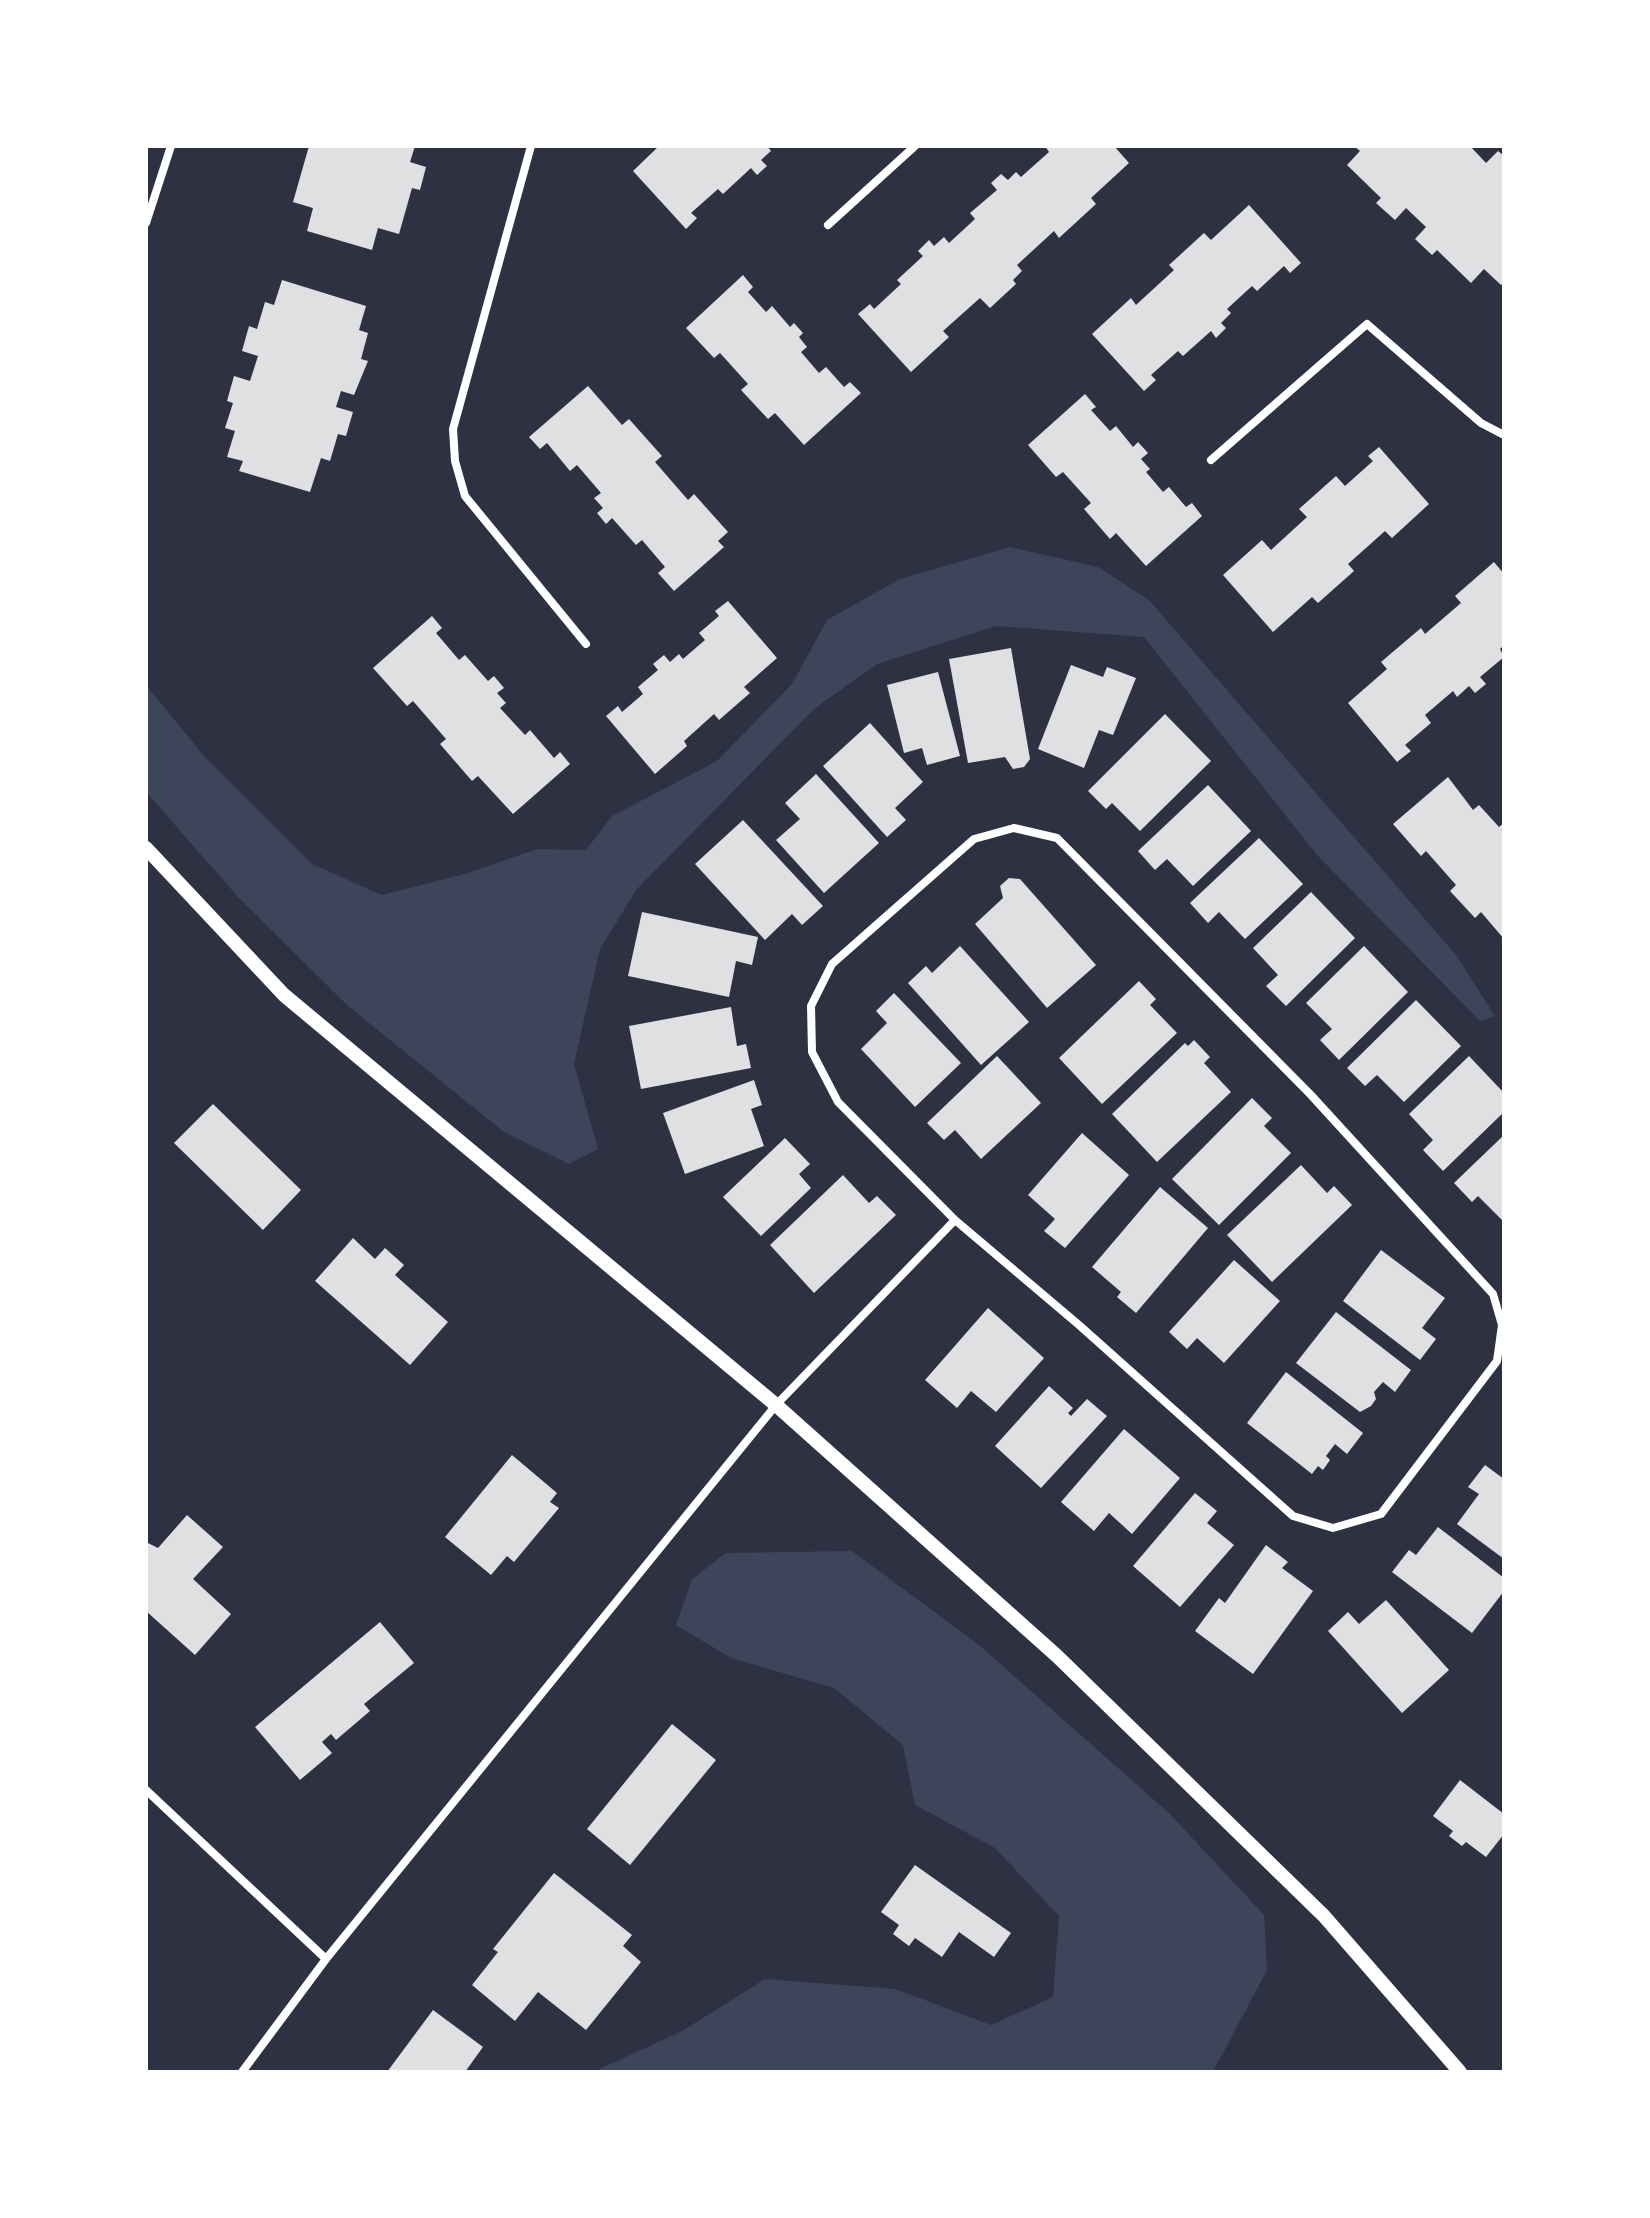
<!DOCTYPE html>
<html>
<head>
<meta charset="utf-8">
<style>
  body { margin:0 }
  #map { position:relative; width:1650px; height:2218px; overflow:hidden; background:#2d3142; font-family:"Alegreya Sans",sans-serif }
  canvas { display:block }
  .frame { position:absolute; inset:0; border:148px solid #fff; pointer-events:none }
</style>
</head>
<body>
<div id="map">
<canvas width="1650" height="2218"></canvas>
<div class="frame"></div>
</div>
<script>
const ctx = document.querySelector('canvas').getContext('2d');
ctx.lineJoin = 'round';
function paint(path, color) { ctx.fillStyle = color; ctx.fill(path, 'evenodd'); }
const toPath = rows => new Path2D(rows.map(r => 'M' + r).join(''));
function stroke(path, color, width, dash) { ctx.strokeStyle = color; ctx.lineWidth = width; ctx.lineCap = dash ? 'butt' : 'round'; ctx.setLineDash(dash || []); ctx.stroke(path); }
const green = toPath([
  [1010,547,1098,567,1149,600,1456,955,1495,1016,1480,1021,1317,855,1144,637,996,626,877,664,814,709,637,889,600,949,574,1064,598,1149,569,1164,504,1132,348,1006,237,896,146,792,146,685,204,756,312,864,382,895,468,873,537,849,586,850,612,816,717,761,792,684,827,620,900,579],
  [852,1551,979,1645,1170,1814,1264,1915,1267,1970,1213,2072,593,2072,682,2031,765,1979,896,1989,991,2025,1053,1997,1059,1916,995,1848,915,1805,903,1745,834,1688,731,1658,676,1625,692,1579,726,1553]
]);
const building = toPath([
  [309,146,415,146,410,162,426,167,420,190,412,188,399,234,378,228,372,250,307,231,313,208,293,202],
  [659,146,767,146,771,151,761,160,767,166,757,175,751,168,723,194,718,189,691,213,697,218,686,229,633,171],
  [1045,146,1114,146,1129,163,1091,198,1096,204,1059,238,1054,231,1017,265,1022,271,1013,280,1016,284,990,308,980,298,943,331,949,337,911,372,858,314,870,304,874,309,901,284,897,280,923,256,918,251,929,240,934,246,944,237,949,243,975,219,970,213,997,190,991,183,1001,174,1008,180,1016,172,1021,177,1049,152],
  [1354,146,1470,146,1486,163,1498,151,1504,156,1504,282,1501,285,1484,269,1471,283,1437,250,1432,255,1415,239,1426,227,1406,208,1395,220,1376,203,1381,198,1347,165,1360,151],
  [1249,205,1301,263,1290,273,1284,266,1257,291,1252,286,1227,309,1231,313,1221,323,1226,328,1216,338,1211,331,1183,356,1178,351,1151,375,1156,380,1144,391,1092,334,1131,298,1136,305,1174,270,1169,265,1204,233,1211,240],
  [743,275,753,287,748,292,766,312,772,306,790,327,794,323,803,333,799,337,807,347,801,352,819,373,826,367,844,387,850,382,861,393,804,445,775,413,768,419,741,390,748,384,720,353,714,358,686,328],
  [282,280,366,306,359,330,368,333,361,359,368,361,354,395,341,391,336,407,353,412,346,436,338,434,330,461,321,458,310,492,239,471,243,461,227,457,235,431,225,428,233,403,227,401,234,376,250,381,258,356,242,351,249,326,257,329,265,302,274,305],
  [588,386,622,425,629,419,662,456,655,462,688,500,694,494,728,532,718,541,724,547,674,591,658,573,665,567,642,540,636,545,612,518,606,524,597,513,603,508,594,498,601,493,577,465,570,471,547,443,540,449,529,437],
  [1085,394,1096,407,1091,410,1110,431,1116,426,1133,447,1138,442,1148,453,1141,459,1150,469,1146,472,1163,492,1169,487,1186,507,1192,503,1202,516,1146,566,1116,533,1110,539,1084,509,1091,503,1063,472,1056,477,1028,445],
  [1379,447,1429,504,1392,538,1385,531,1348,564,1354,571,1318,603,1312,597,1273,632,1223,575,1262,540,1271,550,1307,517,1299,509,1336,476,1345,486,1373,461,1368,456],
  [1494,562,1504,574,1504,645,1500,649,1504,657,1480,677,1486,684,1475,693,1469,686,1457,697,1453,691,1425,715,1431,723,1405,745,1411,751,1397,762,1348,703,1387,669,1381,662,1421,628,1425,634,1461,603,1455,596],
  [728,601,777,658,744,687,750,693,719,720,714,714,684,741,687,746,655,774,606,716,618,706,622,712,643,694,638,687,658,670,653,664,664,655,670,662,679,654,683,659,705,640,699,633,719,616,715,611],
  [432,616,442,628,436,633,459,660,465,655,488,681,494,676,504,688,497,693,506,703,500,708,525,735,530,730,554,758,560,752,570,764,513,814,478,776,472,781,440,744,446,739,413,701,407,706,373,668],
  [1011,648,1030,759,1024,767,1013,769,1005,757,968,763,949,659],
  [1071,665,1103,677,1107,667,1136,678,1113,735,1099,730,1084,768,1038,749],
  [938,672,960,756,927,765,922,748,904,753,887,685],
  [1165,714,1211,761,1140,831,1112,803,1106,809,1088,791],
  [870,723,923,782,895,808,906,820,887,837,823,766],
  [816,774,879,843,824,893,776,840,800,819,785,803],
  [1448,777,1473,810,1479,805,1499,827,1504,823,1504,939,1481,912,1475,918,1450,891,1456,885,1426,851,1421,856,1393,824],
  [1208,785,1251,831,1193,886,1167,859,1155,870,1138,851],
  [743,820,823,906,802,925,792,914,765,940,695,864],
  [1259,838,1303,884,1245,939,1219,912,1208,923,1190,903],
  [1009,878,1020,879,1096,965,1047,1008,975,924,1003,898,1000,886],
  [1311,892,1355,938,1286,1006,1266,986,1278,975,1253,948],
  [642,912,758,937,752,965,736,961,729,997,628,976],
  [960,946,1029,1022,981,1065,908,983,926,966,932,973],
  [1364,946,1408,992,1339,1060,1320,1040,1332,1029,1306,1003],
  [1139,981,1156,999,1150,1005,1177,1033,1102,1104,1059,1058],
  [894,993,961,1063,915,1107,861,1049,887,1023,876,1011],
  [1416,1000,1461,1046,1404,1102,1377,1075,1365,1086,1347,1068],
  [731,1007,737,1046,746,1044,751,1068,641,1089,629,1026],
  [1194,1040,1210,1057,1204,1063,1231,1092,1157,1162,1112,1114,1185,1043,1188,1046],
  [997,1056,1041,1103,981,1159,955,1130,944,1140,927,1123],
  [1469,1056,1504,1093,1504,1112,1443,1171,1423,1150,1433,1140,1409,1114],
  [754,1080,762,1105,751,1109,764,1146,685,1174,663,1113],
  [1252,1098,1272,1118,1264,1126,1291,1153,1219,1225,1172,1179],
  [213,1104,301,1190,263,1230,174,1143],
  [1082,1133,1129,1175,1065,1248,1044,1231,1055,1219,1028,1195],
  [1504,1135,1504,1222,1478,1196,1472,1202,1454,1183],
  [785,1138,810,1164,799,1174,811,1188,761,1236,723,1197],
  [1301,1165,1327,1193,1334,1186,1352,1205,1272,1282,1227,1235],
  [843,1175,869,1203,877,1196,896,1215,814,1293,770,1245],
  [1160,1187,1208,1228,1136,1313,1117,1297,1121,1292,1092,1267],
  [353,1238,375,1259,385,1248,404,1265,395,1275,448,1322,410,1365,315,1281],
  [1381,1250,1445,1298,1422,1328,1436,1339,1420,1360,1343,1301],
  [1234,1260,1280,1301,1224,1363,1197,1338,1187,1349,1169,1332],
  [988,1308,1044,1358,996,1412,971,1391,957,1408,925,1380],
  [1336,1312,1411,1370,1395,1392,1383,1382,1374,1392,1376,1399,1371,1406,1360,1412,1296,1363],
  [1286,1372,1363,1433,1347,1454,1335,1444,1326,1456,1330,1460,1323,1470,1318,1466,1312,1474,1247,1423],
  [1049,1386,1073,1408,1068,1413,1071,1416,1087,1399,1107,1416,1041,1488,995,1446],
  [1124,1429,1180,1478,1132,1534,1109,1513,1094,1531,1061,1502],
  [512,1455,557,1493,550,1502,559,1508,514,1562,507,1556,491,1575,445,1537],
  [1485,1465,1504,1479,1504,1559,1457,1524,1479,1494,1468,1487],
  [1195,1493,1217,1511,1207,1523,1234,1545,1180,1607,1133,1566],
  [187,1515,223,1547,193,1579,231,1614,195,1655,146,1611,146,1542,158,1548],
  [1438,1527,1504,1578,1504,1591,1472,1633,1392,1572,1409,1550,1416,1555],
  [1266,1545,1288,1562,1282,1568,1313,1591,1253,1674,1195,1631,1219,1598,1225,1603],
  [1386,1600,1449,1670,1402,1713,1328,1631,1348,1612,1359,1624],
  [380,1622,414,1663,364,1704,370,1711,336,1740,331,1734,322,1742,332,1753,300,1780,255,1727],
  [672,1724,716,1760,630,1865,587,1829],
  [1460,1780,1504,1814,1504,1834,1486,1857,1466,1842,1462,1846,1449,1836,1453,1831,1433,1816],
  [915,1865,1011,1933,994,1957,959,1932,942,1957,915,1938,909,1946,893,1934,899,1925,881,1912],
  [554,1873,632,1935,623,1946,641,1962,586,2030,538,1992,515,2021,472,1985,498,1952,493,1949],
  [433,2010,483,2047,465,2072,387,2072]
]);
const minor = toPath([
  [531,146,453,429,455,461,465,496,586,644],
  [146,223,171,146],
  [828,225,915,146],
  [1211,460,1367,324,1481,423,1504,435],
  [1014,828,1057,838,1310,1094,1493,1294,1502,1325,1497,1361,1381,1514,1333,1528,1293,1516,1079,1325,955,1220,838,1102,812,1052,811,1006,832,964,974,839,1014,828],
  [146,1790,326,1959],
  [242,2072,326,1959,776,1405,955,1220]
]);
const tertiary = toPath([
  [146,848,284,995,776,1405,1057,1656,1324,1916,1460,2072]
]);
paint(green, '#3c4559');
paint(building, '#e0e0e3');
stroke(minor, '#fff', 8);
stroke(tertiary, '#fff', 14);
</script>
</body>
</html>
